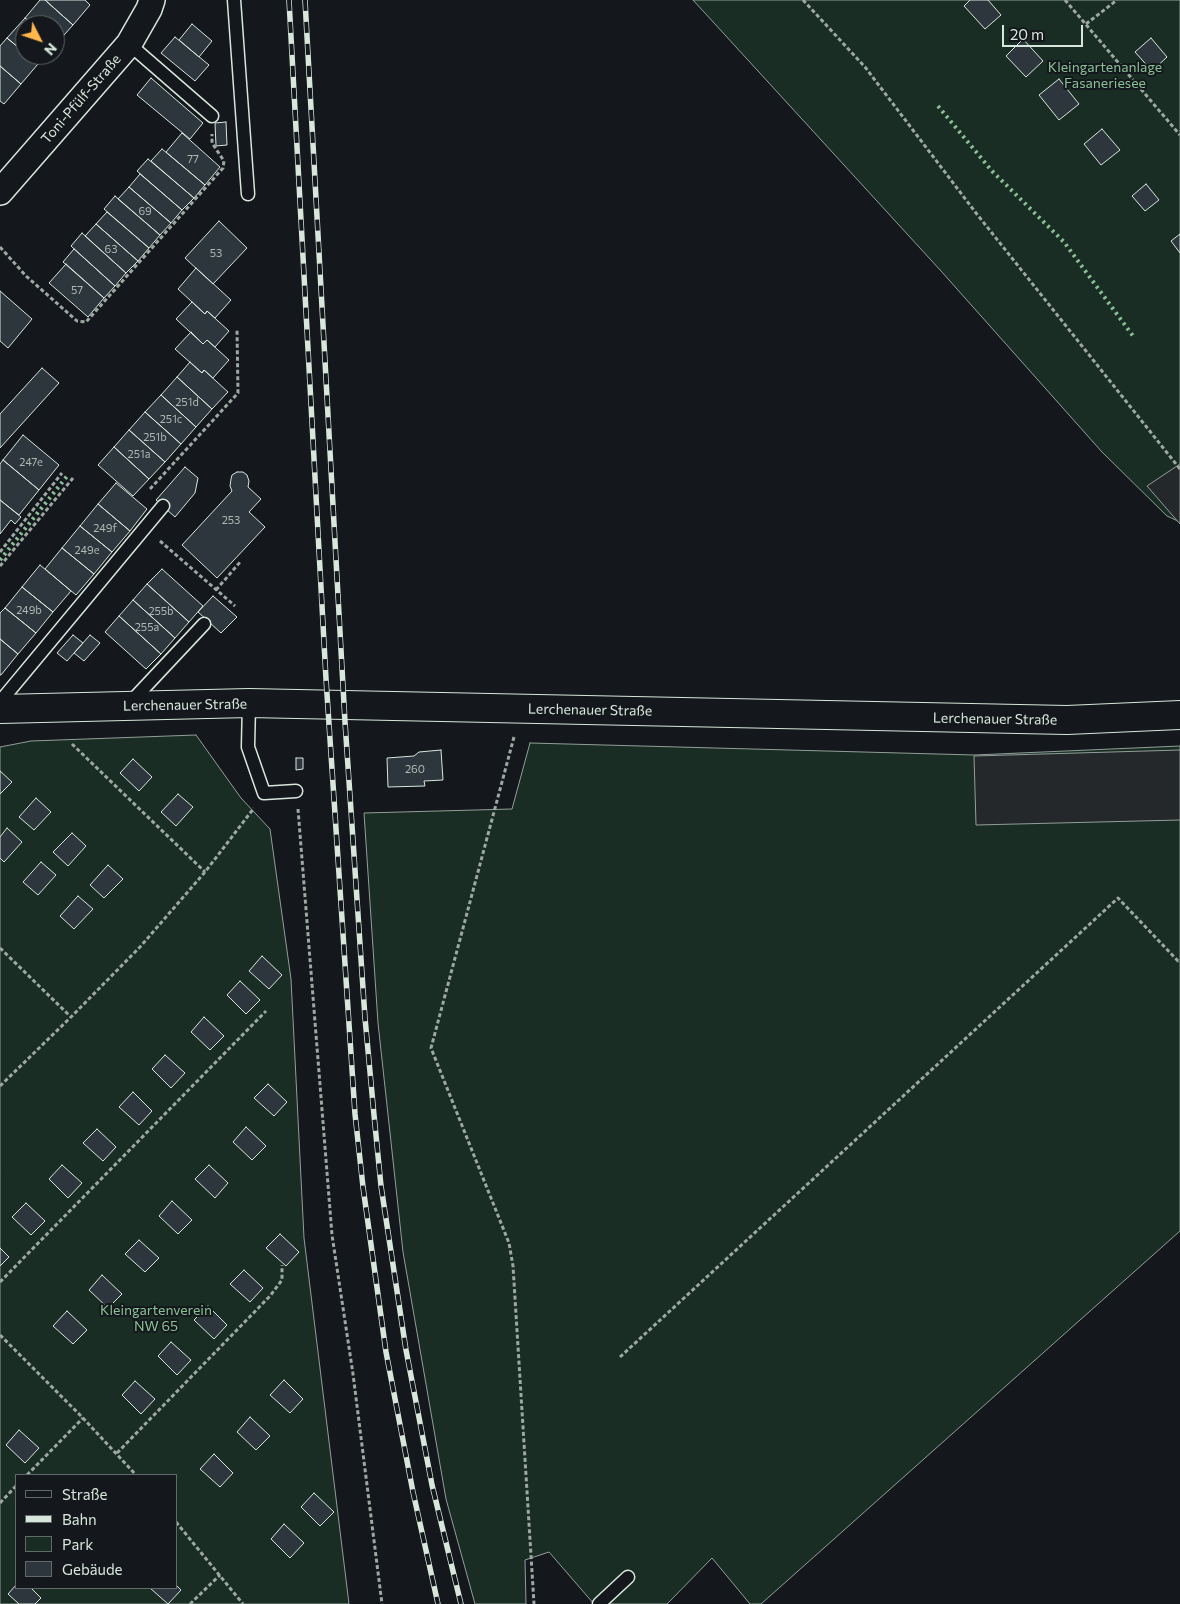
<!DOCTYPE html>
<html>
<head>
<meta charset="utf-8">
<style>
  body { margin:0 }
  #map { position:relative; width:1180px; height:1604px; overflow:hidden; background:#14181c; font-family:Commissioner,sans-serif }
  canvas { display:block }
  .legend { position:absolute; left:15px; top:1474px; width:162px; height:115px; box-sizing:border-box; background:#14181c; border:1px solid #626a69; margin:0; padding:6px 9px; list-style:none; font-size:15px; color:#d8e6dc }
  .legend li { display:flex; align-items:center; gap:10px; height:25px }
  .legend b { width:25px; border:1px solid #626a69 }
  .north { position:absolute; left:15px; top:15px; width:50px; height:50px; box-sizing:border-box; background:#14181c; border:1px solid #626a69; border-radius:50%; rotate:131deg; font-size:14px; font-weight:700; line-height:20px; text-align:center; color:#d8e6dc }
  .north::after { content:''; display:block; margin:auto; width:18px; height:22px; background:#ffb74d; clip-path:polygon(50% 0,100% 100%,50% 72%,0 100%) }
  .scale { position:absolute; left:1002px; top:25px; width:81px; height:22px; box-sizing:border-box; border:2px solid #d8e6dc; border-top:0; padding-left:6px; font-size:15px; line-height:18px; white-space:nowrap; color:#d8e6dc; -webkit-text-stroke:4px #14181c; paint-order:stroke }
</style>
</head>
<body>
<div id="map">
<canvas width="1180" height="1604"></canvas>
<ul class="legend">
<li><b style="height:6px;background:#14181c"></b>Straße</li>
<li><b style="height:6px;background:#d8e6dc"></b>Bahn</li>
<li><b style="height:14px;background:#1a2d24"></b>Park</li>
<li><b style="height:14px;background:#2c363c"></b>Gebäude</li>
</ul>
<div class="north">N</div>
<div class="scale">20 m</div>
</div>
<script>
const ctx = document.querySelector('canvas').getContext('2d');
ctx.lineJoin = 'round';
function paint(path, color) { ctx.fillStyle = color; ctx.fill(path, 'evenodd'); }
const toPath = rows => new Path2D(rows.map(r => 'M' + r).join(''));
function stroke(path, color, width, dash) { ctx.strokeStyle = color; ctx.lineWidth = width; ctx.lineCap = dash ? 'butt' : 'round'; ctx.setLineDash(dash || []); ctx.stroke(path); }
function label(font, color, halo, rows, align = 'center') {
  ctx.font = font + ' Commissioner,sans-serif'; ctx.lineWidth = 4; ctx.setLineDash([]); ctx.textBaseline = 'middle'; ctx.strokeStyle = halo; ctx.fillStyle = color; for (const [text, x, y, turn = 0] of rows) {
    ctx.save(); ctx.translate(x, y); ctx.rotate((+turn || 0) * Math.PI / 180); ctx.textAlign = isNaN(turn) ? turn : align; if (halo) ctx.strokeText(text, 0, 0); ctx.fillText(text, 0, 0); ctx.restore();
  }
}
const green = toPath([
  [693,0,1180,0,1180,522,1167,516,1102,452,941,271,693,0],
  [196,735,241,798,270,829,291,979,304,1238,349,1604,0,1604,0,747,31,741,196,735],
  [16,1475,176,1475,176,1588,16,1588,16,1475],
  [530,743,974,755,1180,746,1180,1231,761,1604,750,1604,712,1558,667,1604,594,1604,549,1552,525,1560,526,1604,475,1604,446,1499,403,1252,378,1023,364,813,512,809,530,743]
]);
const parking = toPath([
  [1180,464,1180,524,1147,486,1180,464],
  [1180,750,1180,820,976,825,974,756,1180,750]
]);
const building = toPath([
  [40,0,45,0,73,25,56,44,55,25,33,25,25,18,40,0],
  [45,0,85,0,90,5,73,25,45,0],
  [970,0,988,0,1001,15,985,29,964,6,970,0],
  [25,18,33,25,25,25,25,53,7,38,25,18],
  [192,24,212,41,199,57,179,40,192,24],
  [175,37,209,65,195,81,161,53,175,37],
  [7,38,25,53,25,55,28,55,38,64,21,84,0,66,0,46,7,38],
  [1151,38,1167,57,1152,71,1135,52,1151,38],
  [1023,39,1043,61,1026,77,1006,56,1023,39],
  [28,55,47,55,38,64,28,55],
  [0,66,21,84,4,104,0,101,0,66],
  [151,78,203,123,190,139,137,95,151,78],
  [1059,79,1079,104,1059,120,1039,95,1059,79],
  [226,122,227,145,216,146,215,123,226,122],
  [1102,129,1120,150,1101,165,1084,144,1102,129],
  [182,133,220,167,205,185,166,152,182,133],
  [162,149,205,185,194,198,151,161,162,149],
  [148,159,194,198,182,210,137,171,148,159],
  [140,174,182,210,171,223,129,187,140,174],
  [1146,184,1159,200,1145,211,1132,196,1146,184],
  [129,187,171,223,160,235,118,199,129,187],
  [115,196,160,235,149,248,104,209,115,196],
  [107,212,149,248,138,261,96,224,107,212],
  [219,221,247,248,213,284,185,258,219,221],
  [96,224,138,261,126,273,85,236,96,224],
  [82,233,126,273,115,286,71,246,82,233],
  [1180,234,1180,253,1171,241,1180,234],
  [74,249,115,286,104,298,63,262,74,249],
  [66,264,104,298,88,317,49,283,66,264],
  [196,268,231,300,215,318,207,311,205,314,178,289,196,268],
  [0,291,32,319,8,348,0,341,0,291],
  [192,302,205,314,207,311,229,331,215,347,207,340,203,344,176,319,192,302],
  [191,332,203,344,207,340,229,360,213,378,204,370,202,373,175,349,191,332],
  [190,362,202,373,204,370,228,392,212,409,177,377,190,362],
  [42,368,59,383,0,448,0,414,42,368],
  [177,377,212,409,196,427,161,395,177,377],
  [161,395,196,427,181,444,145,412,161,395],
  [145,412,181,444,165,462,129,430,145,412],
  [129,430,165,462,149,479,114,447,129,430],
  [23,435,59,465,39,490,3,460,23,435],
  [114,447,149,479,133,496,98,465,114,447],
  [3,460,39,490,19,515,0,500,0,464,3,460],
  [185,467,198,478,195,493,175,517,156,500,185,467],
  [237,472,243,472,247,475,249,481,248,487,261,499,249,512,265,527,217,578,182,545,232,491,230,486,231,479,232,475,237,472],
  [116,483,147,509,130,531,98,504,116,483],
  [0,500,21,517,15,524,11,520,0,534,0,500],
  [98,504,130,531,112,552,80,526,98,504],
  [80,526,112,552,94,574,62,548,80,526],
  [62,548,94,574,76,595,45,569,62,548],
  [40,565,71,591,53,612,22,587,40,565],
  [162,569,203,606,189,622,147,584,162,569],
  [147,584,189,622,175,638,133,600,147,584],
  [22,587,53,612,36,633,5,608,22,587],
  [213,596,237,617,221,633,198,612,213,596],
  [133,600,175,638,161,654,119,616,133,600],
  [5,608,36,633,18,654,0,639,0,613,5,608],
  [119,616,161,654,146,669,105,632,119,616],
  [73,635,83,643,67,661,57,653,73,635],
  [90,635,100,643,84,661,74,653,90,635],
  [0,639,18,654,1,675,0,675,0,639],
  [441,750,443,780,424,781,425,786,388,787,387,758,414,756,419,752,441,750],
  [296,758,303,758,303,769,296,770,296,758],
  [133,759,152,777,139,791,120,773,133,759],
  [0,771,12,782,0,794,0,771],
  [178,794,193,807,176,826,161,812,178,794],
  [36,798,51,812,34,830,19,817,36,798],
  [7,828,22,842,4,862,0,858,0,837,7,828],
  [72,833,86,846,68,866,53,852,72,833],
  [41,862,56,875,38,895,23,882,41,862],
  [108,865,123,879,104,898,90,885,108,865],
  [78,896,93,909,74,929,60,916,78,896],
  [262,956,282,975,269,989,249,971,262,956],
  [240,981,260,1000,246,1014,227,995,240,981],
  [204,1017,224,1036,210,1050,191,1032,204,1017],
  [165,1055,185,1073,171,1088,152,1069,165,1055],
  [268,1084,287,1102,274,1116,254,1098,268,1084],
  [133,1092,152,1111,139,1125,119,1107,133,1092],
  [246,1127,266,1146,252,1160,233,1142,246,1127],
  [97,1129,116,1147,103,1161,83,1143,97,1129],
  [62,1165,82,1183,68,1198,49,1179,62,1165],
  [209,1165,228,1183,215,1198,195,1179,209,1165],
  [172,1201,192,1220,178,1234,159,1216,172,1201],
  [26,1203,45,1221,31,1235,12,1217,26,1203],
  [280,1234,299,1252,286,1266,266,1248,280,1234],
  [139,1240,159,1258,145,1272,125,1254,139,1240],
  [0,1248,9,1257,0,1266,0,1248],
  [244,1270,263,1288,250,1302,230,1284,244,1270],
  [102,1275,122,1294,108,1308,89,1290,102,1275],
  [208,1306,227,1325,214,1339,194,1320,208,1306],
  [67,1311,87,1330,73,1344,53,1326,67,1311],
  [171,1342,191,1360,177,1375,158,1356,171,1342],
  [284,1380,303,1399,290,1413,270,1395,284,1380],
  [135,1381,155,1399,141,1414,122,1395,135,1381],
  [250,1417,270,1436,256,1450,237,1432,250,1417],
  [19,1430,39,1448,25,1463,6,1445,19,1430],
  [214,1454,233,1473,220,1487,200,1469,214,1454],
  [314,1493,334,1512,320,1526,301,1507,314,1493],
  [284,1524,304,1543,290,1558,271,1539,284,1524],
  [16,1585,16,1588,31,1588,41,1598,35,1604,19,1604,8,1594,16,1585],
  [176,1585,181,1590,168,1604,150,1588,176,1588,176,1585]
]);
const path = toPath([
  [803,0,865,67,976,213,1180,469],
  [1065,0,1180,135],
  [1086,24,1117,0],
  [0,247,26,276,77,321,86,322,223,168,224,161,212,143,212,134],
  [150,489,238,393,237,330],
  [160,541,235,606],
  [0,552,62,473],
  [0,566,73,478],
  [216,590,241,561],
  [514,737,431,1048,509,1243,513,1266,534,1604],
  [72,744,205,872],
  [298,809,332,1235,353,1374,382,1604],
  [0,948,71,1017],
  [0,1086,71,1017,140,947,205,872,254,808],
  [0,1282,266,1011],
  [0,1335,83,1418,136,1475],
  [620,1357,1118,898,1178,961,1180,960],
  [117,1453,270,1296,282,1280,282,1265],
  [27,1475,83,1418],
  [0,1503,16,1486],
  [176,1522,243,1604],
  [190,1604,220,1575]
]);
const service = toPath([
  [234,0,248,194],
  [129,44,212,116],
  [0,702,163,506],
  [249,703,248,747,264,793,296,791],
  [129,704,204,624],
  [599,1604,628,1577]
]);
const minor = toPath([
  [0,192,129,44,149,9,152,0]
]);
const secondary = toPath([
  [0,709,249,703,1067,720,1180,715]
]);
const rail = toPath([
  [289,0,326,679,355,1114,363,1187,386,1352,413,1492,438,1604],
  [305,0,345,722,365,1018,374,1115,381,1186,406,1350,432,1485,461,1604]
]);
const hedge = toPath([
  [938,106,992,171,1064,242,1133,336],
  [0,560,68,475]
]);
const numberNames = [
  ["77",193,159],
  ["69",145,211],
  ["63",111,249],
  ["53",216,253],
  ["57",77,290],
  ["251d",187,402],
  ["251c",171,419],
  ["251b",155,437],
  ["251a",139,454],
  ["247e",31,462],
  ["253",231,520],
  ["249f",105,528],
  ["249e",87,550],
  ["249b",29,610],
  ["255b",161,611],
  ["255a",147,627],
  ["260",415,769]
];
const parkNames = [
  ["Kleingartenanlage",1105,67],
  ["Fasaneriesee",1105,83],
  ["Kleingartenverein",156,1310],
  ["NW 65",156,1326]
];
const streetNames = [
  ["Toni-Pfülf-Straße",81,99,-49],
  ["Lerchenauer Straße",185,705,-1],
  ["Lerchenauer Straße",590,710,1],
  ["Lerchenauer Straße",995,719,1]
];
paint(green, '#1a2d24');
stroke(green, '#939e99', 1);
paint(parking, '#24282b');
stroke(parking, '#939e99', 1);
paint(building, '#2c363c');
stroke(building, '#d8e6dc', 1);
stroke(service, '#d8e6dc', 15);
stroke(minor, '#d8e6dc', 28);
stroke(secondary, '#d8e6dc', 30);
stroke(path, '#9da8a2', 3, [4, 2.5]);
stroke(service, '#14181c', 12);
stroke(minor, '#14181c', 25);
stroke(secondary, '#14181c', 28);
stroke(rail, '#d8e6dc', 5.5);
stroke(rail, '#14181c', 4, [11]);
stroke(hedge, '#8ac095', 4, [2.5, 4]);
label('11px', '#adbab4', null, numberNames);
label('14px', '#8ac095', '#14181c', parkNames);
label('14px', '#d8e6dc', '#14181c', streetNames);
</script>
</body>
</html>
